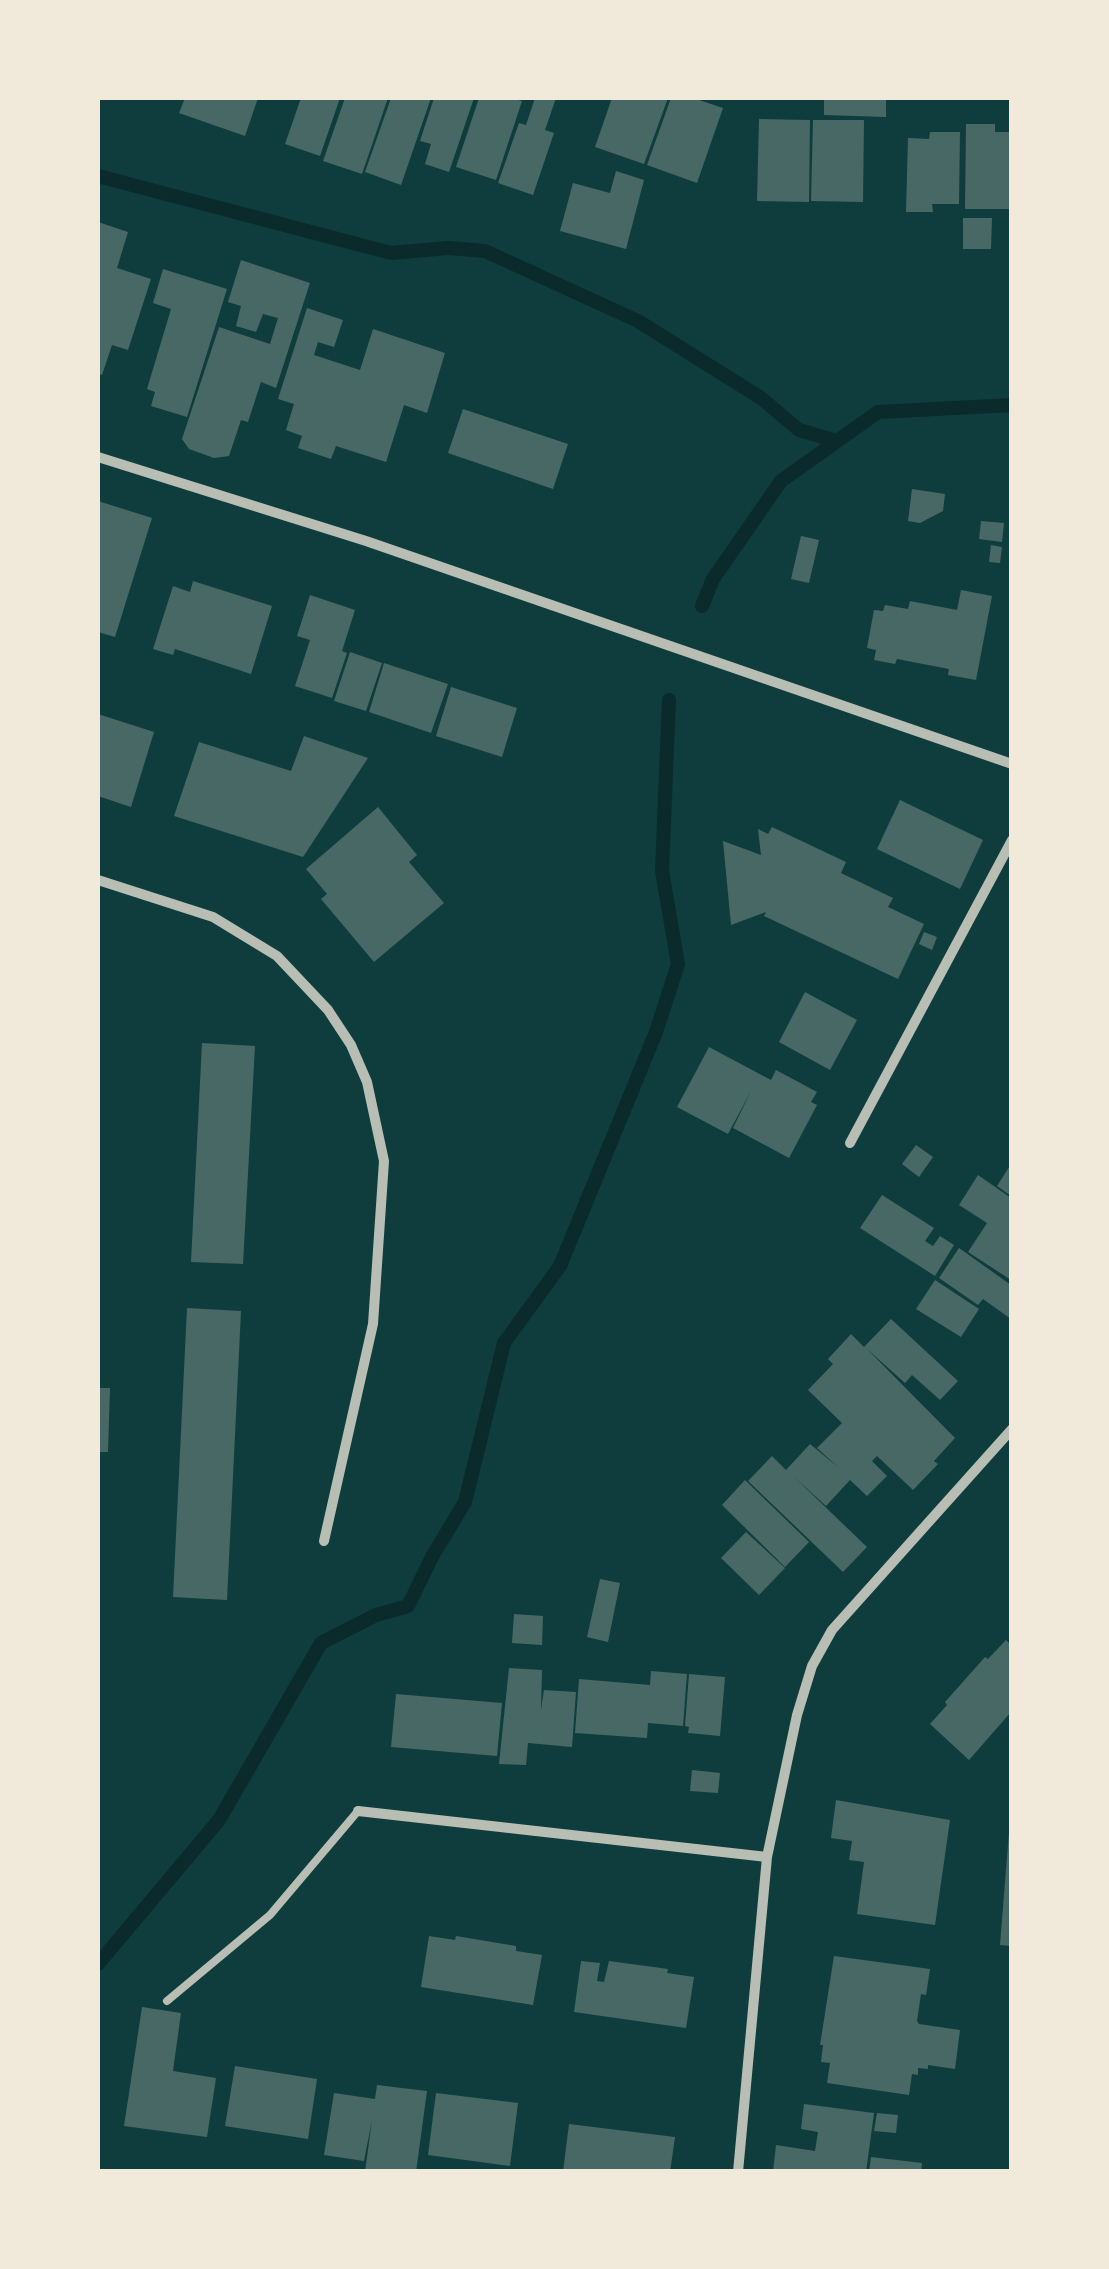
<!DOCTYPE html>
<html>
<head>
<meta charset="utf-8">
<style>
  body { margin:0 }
  #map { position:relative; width:1109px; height:2269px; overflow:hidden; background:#0f3d3e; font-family:Barlow,sans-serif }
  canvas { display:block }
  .frame { position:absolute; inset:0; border:100px solid #f1e9da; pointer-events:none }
</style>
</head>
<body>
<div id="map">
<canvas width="1109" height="2269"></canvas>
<div class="frame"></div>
</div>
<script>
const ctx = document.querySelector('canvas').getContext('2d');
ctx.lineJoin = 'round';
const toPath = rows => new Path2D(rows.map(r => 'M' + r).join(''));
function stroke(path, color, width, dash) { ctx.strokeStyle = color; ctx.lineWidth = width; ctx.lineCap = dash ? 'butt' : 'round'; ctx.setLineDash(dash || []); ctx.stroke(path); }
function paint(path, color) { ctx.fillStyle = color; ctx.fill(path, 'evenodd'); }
const stream = toPath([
  [98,176,391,253,448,248,485,251,638,321,761,398,799,430,837,441],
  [702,606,713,579,781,481,878,412,1012,405],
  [98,1964,219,1820,321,1643,376,1615,408,1606,433,1555,465,1502,504,1343,560,1266,656,1032,678,964,662,871,669,700]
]);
const building = toPath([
  [185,98,258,98,245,136,179,113],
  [301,98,340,98,320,156,285,144],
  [345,98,388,98,362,174,323,161],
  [391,98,431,98,401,185,365,172],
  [434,98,474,98,449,172,425,164,431,144,420,141],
  [479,98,510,98,522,101,496,180,456,167],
  [535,98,556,98,545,130,554,133,533,195,498,183,519,123,526,125],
  [612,98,668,98,644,164,595,147],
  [671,98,693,98,723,108,697,183,647,165],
  [824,98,886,98,886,117,824,115],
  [759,119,810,120,809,202,757,201],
  [813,120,864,120,863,202,811,201],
  [966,124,995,124,995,132,1011,132,1011,209,965,209],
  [930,132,960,132,959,204,932,204,933,212,906,212,908,138,929,139],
  [616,171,644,180,626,249,560,231,573,183,610,193],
  [963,218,992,218,991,249,963,249],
  [98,222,128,232,117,268,151,279,128,350,112,345,102,375,98,374],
  [241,260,310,283,276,388,261,382,248,422,241,420,229,456,214,458,189,449,182,439,219,327,270,344,278,318,263,314,256,332,236,326,241,306,228,302],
  [163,269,227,289,187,417,151,406,155,392,147,389,171,309,153,303],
  [307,308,343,320,334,347,318,342,314,355,360,370,373,329,445,353,427,413,404,405,386,462,336,446,331,459,298,448,302,436,286,430,294,404,278,399],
  [463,409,568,444,553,489,448,453],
  [912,489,945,494,943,511,920,523,908,521],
  [98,501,152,518,115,637,98,632],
  [981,521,1004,523,1002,542,979,539],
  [801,536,819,540,809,583,791,579],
  [991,545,1002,547,1000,563,989,562],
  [193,581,272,606,251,674,175,649,173,655,153,649,173,586,190,592],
  [961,590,992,596,976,680,948,675,949,669,897,659,895,664,874,660,876,650,867,648,874,610,883,611,885,605,908,609,910,601,957,610],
  [310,595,355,610,342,651,347,653,332,698,295,686,310,640,297,636],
  [350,652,382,663,366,711,334,701],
  [384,663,448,684,431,733,369,712],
  [451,687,517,708,502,757,436,736],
  [98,714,154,732,131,807,98,796],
  [304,736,368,758,303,857,174,816,199,742,291,771],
  [900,800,983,840,960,889,877,849],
  [378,807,417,855,409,862,444,903,374,962,321,899,327,894,306,869],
  [772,827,846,862,841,873,893,898,888,907,924,924,898,979,764,916,766,912,731,925,723,841,761,855,758,829,768,834],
  [924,932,937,937,932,950,919,944],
  [805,992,857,1020,830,1070,779,1042],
  [202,1043,255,1046,243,1264,191,1262],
  [709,1047,771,1080,776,1070,817,1092,811,1102,817,1105,789,1158,733,1128,751,1091,728,1134,677,1107],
  [916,1145,933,1157,919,1177,902,1164],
  [1011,1164,1011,1196,997,1186],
  [978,1175,1011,1198,1011,1280,968,1252,987,1223,959,1205],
  [882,1195,934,1228,925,1241,933,1246,940,1236,954,1245,935,1276,860,1228],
  [959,1248,1011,1285,1011,1319,983,1299,978,1305,939,1278],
  [935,1280,979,1309,961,1337,916,1309],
  [187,1308,241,1311,227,1600,173,1597],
  [891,1319,958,1381,940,1400,912,1375,905,1383,867,1349,955,1438,934,1461,938,1464,913,1490,877,1456,872,1461,887,1476,867,1496,850,1480,826,1506,793,1476,867,1547,843,1572,748,1481,772,1456,786,1470,810,1444,839,1468,817,1448,842,1423,808,1390,833,1364,828,1359,851,1334,864,1347],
  [98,1388,110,1388,108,1452,98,1452],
  [745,1480,809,1542,785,1567,722,1505],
  [746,1532,785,1568,759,1595,721,1558],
  [600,1579,620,1583,608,1642,587,1637],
  [514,1614,543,1616,542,1645,512,1643],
  [1006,1640,1011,1645,1011,1712,969,1760,930,1724,947,1705,945,1702,985,1657,988,1659],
  [509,1668,542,1670,541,1710,544,1690,576,1692,572,1747,528,1743,526,1765,499,1764],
  [651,1671,687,1674,683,1726,648,1723,647,1738,575,1733,579,1679,650,1685],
  [689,1674,725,1677,720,1736,688,1733,689,1727,685,1726],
  [396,1694,502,1703,497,1756,391,1747],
  [692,1770,720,1773,718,1793,690,1791],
  [836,1800,950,1820,935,1925,857,1914,864,1862,849,1860,852,1841,831,1838],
  [1009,1832,1011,1833,1011,1946,1000,1945],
  [429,1936,455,1940,456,1936,516,1946,516,1951,542,1955,533,2005,421,1987],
  [834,1956,930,1969,926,1995,921,1994,917,2021,919,2024,960,2030,955,2069,928,2065,928,2069,918,2068,918,2075,912,2074,909,2095,827,2083,830,2063,821,2062,823,2045,820,2045],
  [581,1961,600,1963,597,1981,604,1982,609,1961,668,1969,667,1973,694,1977,686,2028,574,2012],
  [142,2007,181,2013,173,2071,216,2078,207,2137,124,2126],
  [235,2066,317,2079,308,2139,225,2126],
  [377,2085,427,2091,416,2172,365,2172,372,2120,364,2161,324,2155,334,2093,375,2099],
  [436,2093,518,2103,510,2166,428,2155],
  [804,2104,874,2113,866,2172,773,2172,776,2145,815,2151,818,2132,801,2129],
  [877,2113,898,2115,896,2133,874,2131],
  [569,2124,675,2137,670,2172,563,2172],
  [871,2157,922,2163,921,2172,869,2172]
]);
const service = toPath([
  [167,2001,270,1915,358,1811]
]);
const minor = toPath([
  [98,457,366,541,1012,764],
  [98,880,213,917,277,956,328,1010,351,1045,367,1082,384,1161,373,1324,324,1541],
  [850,1143,1012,840],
  [358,1811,767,1857],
  [738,2172,767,1857,797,1715,812,1666,832,1630,1012,1429]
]);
stroke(stream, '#0a2a2b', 14);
paint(building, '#486865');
stroke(service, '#b8beb3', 8);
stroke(minor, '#b8beb3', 10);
</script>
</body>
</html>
